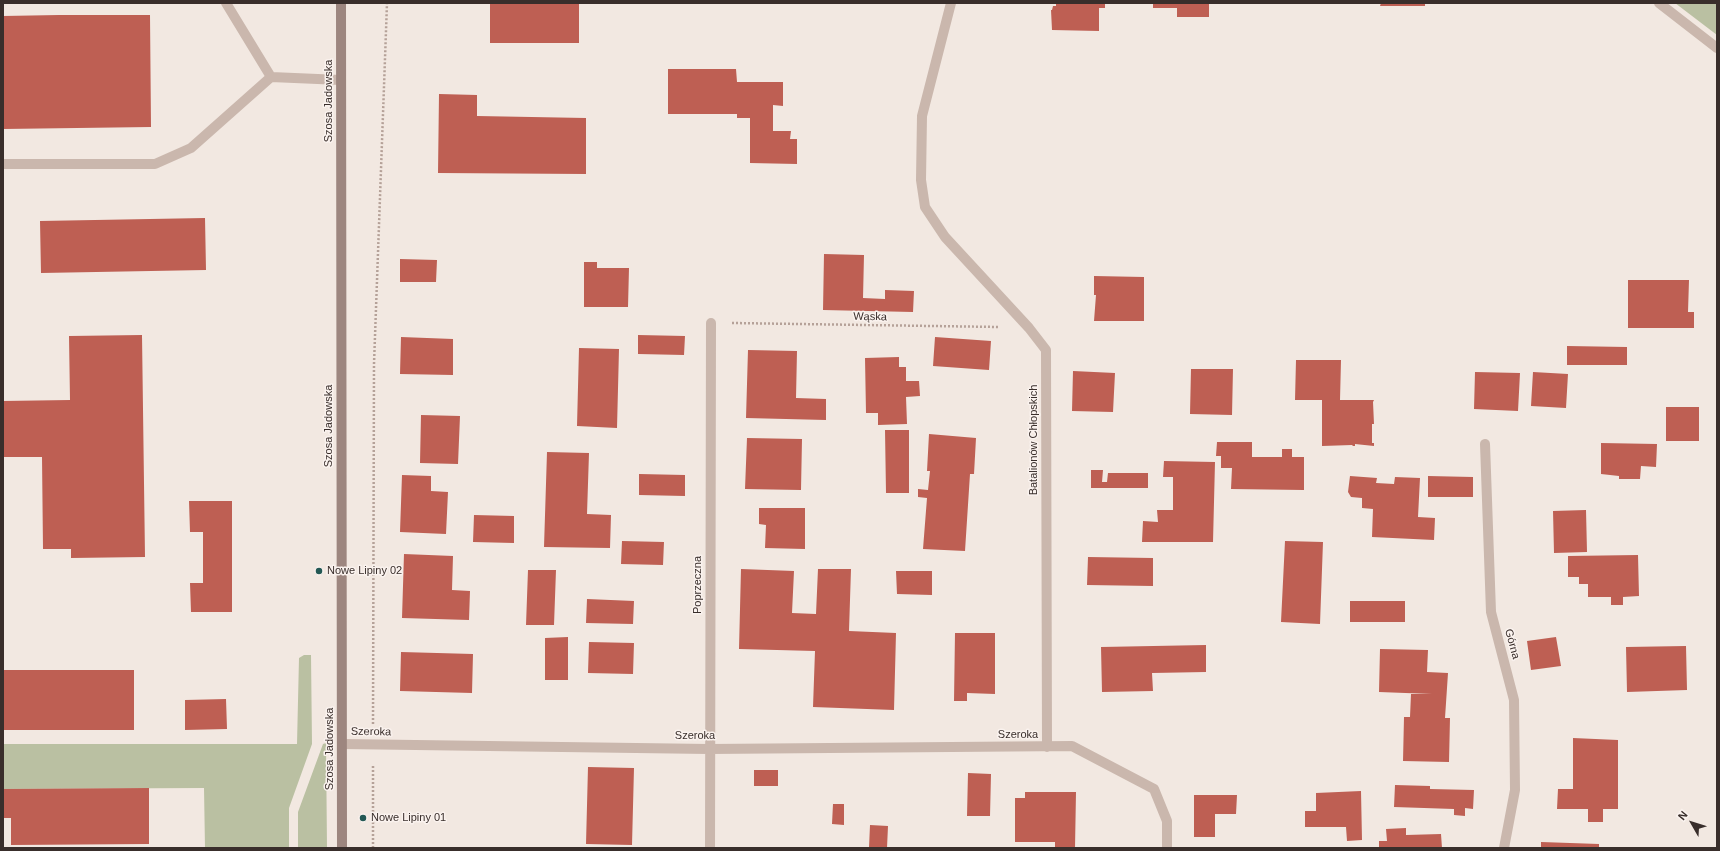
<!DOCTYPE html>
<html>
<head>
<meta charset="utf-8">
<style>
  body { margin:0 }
  #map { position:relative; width:1720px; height:851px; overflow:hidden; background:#f2e8e1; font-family:Helvetica,sans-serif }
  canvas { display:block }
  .frame { position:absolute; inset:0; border:4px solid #392e2b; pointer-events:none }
  .north { position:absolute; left:1672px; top:803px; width:40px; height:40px; -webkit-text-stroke:3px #faf2ee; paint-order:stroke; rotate:309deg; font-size:11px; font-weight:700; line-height:16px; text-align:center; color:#392e2b }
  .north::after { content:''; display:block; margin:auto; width:14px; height:18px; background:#392e2b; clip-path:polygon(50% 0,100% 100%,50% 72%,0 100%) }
</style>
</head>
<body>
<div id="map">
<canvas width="1720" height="851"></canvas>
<div class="frame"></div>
<div class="north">N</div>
</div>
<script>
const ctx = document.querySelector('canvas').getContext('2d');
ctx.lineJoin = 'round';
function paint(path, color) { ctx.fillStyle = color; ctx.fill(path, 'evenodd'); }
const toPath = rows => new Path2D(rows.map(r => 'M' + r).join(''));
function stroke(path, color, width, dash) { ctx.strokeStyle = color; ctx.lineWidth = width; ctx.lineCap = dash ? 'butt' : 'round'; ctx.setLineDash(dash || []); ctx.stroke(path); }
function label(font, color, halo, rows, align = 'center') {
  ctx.font = font + ' Helvetica,sans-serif'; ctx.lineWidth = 3; ctx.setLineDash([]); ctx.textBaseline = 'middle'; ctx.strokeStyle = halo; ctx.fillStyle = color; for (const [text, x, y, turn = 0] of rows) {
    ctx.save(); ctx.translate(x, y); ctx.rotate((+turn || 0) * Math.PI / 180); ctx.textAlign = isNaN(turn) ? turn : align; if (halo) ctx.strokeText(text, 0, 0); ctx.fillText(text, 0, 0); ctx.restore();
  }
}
const green = toPath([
  [1675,3,1717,3,1717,35],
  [304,655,311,655,312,744,289,808,289,848,205,848,204,788,3,789,3,744,297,744,299,658],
  [326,743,327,848,298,848,298,812,323,744]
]);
const building = toPath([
  [490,3,579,3,579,43,490,43],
  [1056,3,1105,3,1105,8,1099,8,1099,31,1052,30,1051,10,1052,10,1053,6,1056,6],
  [1153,3,1209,3,1209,17,1177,17,1177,8,1153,8],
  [1381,3,1425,3,1425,6,1380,6],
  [59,15,150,15,151,127,3,129,3,16],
  [668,69,736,69,737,82,783,82,783,106,773,105,773,131,791,131,790,139,797,139,797,164,750,163,750,118,737,118,737,114,668,114],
  [439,94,477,95,477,116,586,118,586,174,438,173],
  [205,218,206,270,41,273,40,221],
  [824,254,864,255,863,298,885,299,885,290,914,291,913,312,823,310],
  [400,259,437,260,436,282,400,282],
  [584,262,597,262,597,268,629,268,628,307,584,307],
  [1094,276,1144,277,1144,321,1094,321,1096,295,1094,295],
  [1628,280,1689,280,1688,312,1694,312,1694,328,1628,328],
  [142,335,145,557,71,558,71,549,43,549,42,457,3,457,3,401,70,400,69,336],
  [638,335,685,336,684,355,638,354],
  [401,337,453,339,453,375,400,374],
  [935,337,991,341,989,370,933,366],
  [1567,346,1627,347,1627,365,1567,365],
  [579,348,619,349,617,428,577,426],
  [748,350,797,351,796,398,826,399,826,420,746,418],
  [899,357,899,367,906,367,906,381,919,381,920,396,906,397,907,424,878,425,878,413,866,413,865,358],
  [1296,360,1341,360,1340,400,1374,400,1373,402,1374,424,1372,424,1372,443,1374,443,1374,446,1355,444,1355,446,1353,446,1352,445,1322,446,1322,400,1295,400],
  [1191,369,1233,369,1232,415,1190,414],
  [1073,371,1115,373,1113,412,1072,411],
  [1475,372,1520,373,1518,411,1474,409],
  [1533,372,1568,374,1566,408,1531,406],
  [1666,407,1699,407,1699,441,1666,441],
  [421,415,460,416,458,464,420,463],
  [885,430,909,430,909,493,886,493],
  [929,434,976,438,974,474,970,474,965,551,923,549,927,498,918,497,918,489,928,490,930,471,927,471],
  [747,438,802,439,801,490,745,489],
  [1217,442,1252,442,1252,457,1282,457,1282,449,1292,449,1292,457,1304,457,1304,490,1231,489,1232,468,1221,468,1221,456,1216,456],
  [1601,443,1657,444,1656,467,1641,466,1640,479,1619,479,1619,476,1601,474],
  [547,452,589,453,587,514,611,515,610,548,544,547],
  [1164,461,1215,462,1213,542,1142,542,1143,521,1158,522,1157,510,1173,510,1173,477,1163,477],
  [1091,470,1103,470,1102,482,1107,482,1108,473,1148,473,1148,488,1091,488],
  [639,474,685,475,685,496,639,495],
  [402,475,431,476,431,491,448,492,446,534,400,532],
  [1350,476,1377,478,1376,483,1394,484,1395,477,1420,478,1418,517,1435,518,1434,540,1372,537,1373,509,1362,508,1362,498,1351,497,1348,492],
  [1428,476,1473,477,1473,497,1428,497],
  [189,501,232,501,232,612,191,612,190,583,203,583,203,532,190,532],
  [759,508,805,508,805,549,765,548,766,525,759,524],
  [1586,510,1587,552,1554,553,1553,511],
  [474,515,514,516,514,543,473,542],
  [622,541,664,542,663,565,621,564],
  [1285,541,1323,542,1320,624,1281,622],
  [404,554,453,556,452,590,470,591,469,620,402,618],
  [1638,555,1639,596,1623,597,1623,605,1611,605,1611,597,1588,597,1588,584,1579,584,1579,577,1568,577,1568,556],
  [1088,557,1153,558,1153,586,1087,585],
  [741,569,794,571,792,613,816,614,818,569,851,569,849,631,896,633,894,710,813,707,815,651,739,649],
  [528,570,556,570,554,625,526,625],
  [896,571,932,571,932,595,897,594],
  [587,599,634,601,633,624,586,623],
  [1350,601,1405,601,1405,622,1350,622],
  [955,633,995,633,995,694,967,693,967,701,954,701],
  [568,637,568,680,545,680,545,638],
  [1556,637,1561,666,1531,670,1527,641],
  [589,642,634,643,633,674,588,673],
  [1206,645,1206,672,1152,673,1153,691,1102,692,1101,647],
  [1686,646,1687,690,1627,692,1626,647],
  [1380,649,1428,650,1427,672,1448,673,1445,718,1450,718,1449,762,1403,761,1404,717,1410,717,1411,694,1432,694,1379,692],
  [401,652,473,654,472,693,400,691],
  [3,670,134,670,134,730,3,730],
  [226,699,227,729,185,730,185,700],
  [1573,738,1618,740,1618,809,1603,809,1603,822,1588,822,1588,809,1557,809,1558,789,1573,789],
  [588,767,634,768,632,845,586,844],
  [754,770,778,770,778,786,754,786],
  [968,773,991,774,990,816,967,816],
  [1395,785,1430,786,1430,789,1474,790,1473,809,1465,808,1465,816,1454,815,1454,809,1394,807],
  [149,788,149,844,11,845,11,818,3,818,3,789],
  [1361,791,1362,840,1347,841,1346,827,1305,827,1305,811,1316,811,1316,793],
  [1025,792,1076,792,1075,848,1055,848,1055,842,1015,842,1015,798,1025,798],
  [1194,795,1237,795,1236,814,1215,814,1215,837,1194,837],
  [833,804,844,804,844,825,832,824],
  [870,825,888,826,887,848,869,848],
  [1406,828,1406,835,1441,834,1442,848,1379,848,1379,841,1387,841,1386,829],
  [1541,842,1599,844,1599,848,1541,848]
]);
const path = toPath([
  [732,323,999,327],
  [373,724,374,364,387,3],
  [373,848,373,765]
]);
const service = toPath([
  [226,3,271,77],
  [3,164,155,164,191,148,271,77,341,80]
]);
const minor = toPath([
  [951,3,922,116,921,180,925,207,945,237,1029,328,1046,350,1047,747],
  [1659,3,1717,48],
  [1485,444,1491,612,1514,700,1515,790,1504,848],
  [342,744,709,749,1072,746,1154,789,1167,821,1167,848],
  [710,848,711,323]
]);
const secondary = toPath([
  [341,3,342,848]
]);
const markers = [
  [319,571,4,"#235854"],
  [363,818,4,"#235854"]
];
const streetNames = [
  ["Szosa Jadowska",329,101,-90],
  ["Wąska",870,317,1],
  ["Szosa Jadowska",329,426,-90],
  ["Batalionów Chłopskich",1034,440,-90],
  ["Poprzeczna",698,585,-90],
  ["Górna",1512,644,75],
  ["Szeroka",371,732,1],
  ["Szeroka",1018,735],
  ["Szeroka",695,736],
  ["Szosa Jadowska",330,749,-90]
];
const poiNames = [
  ["Nowe Lipiny 02",327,571],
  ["Nowe Lipiny 01",371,818]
];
paint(green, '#bac0a2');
paint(building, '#be5f53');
stroke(path, '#b5a198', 2.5, [2, 2]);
stroke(service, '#cab7ad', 10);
stroke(minor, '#cab7ad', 10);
stroke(secondary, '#9d867f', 10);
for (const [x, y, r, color] of markers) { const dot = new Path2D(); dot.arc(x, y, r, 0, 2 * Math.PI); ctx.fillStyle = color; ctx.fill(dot); stroke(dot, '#faf2ee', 1.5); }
label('11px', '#392e2b', '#faf2ee', streetNames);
label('11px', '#392e2b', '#faf2ee', poiNames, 'left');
</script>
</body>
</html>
